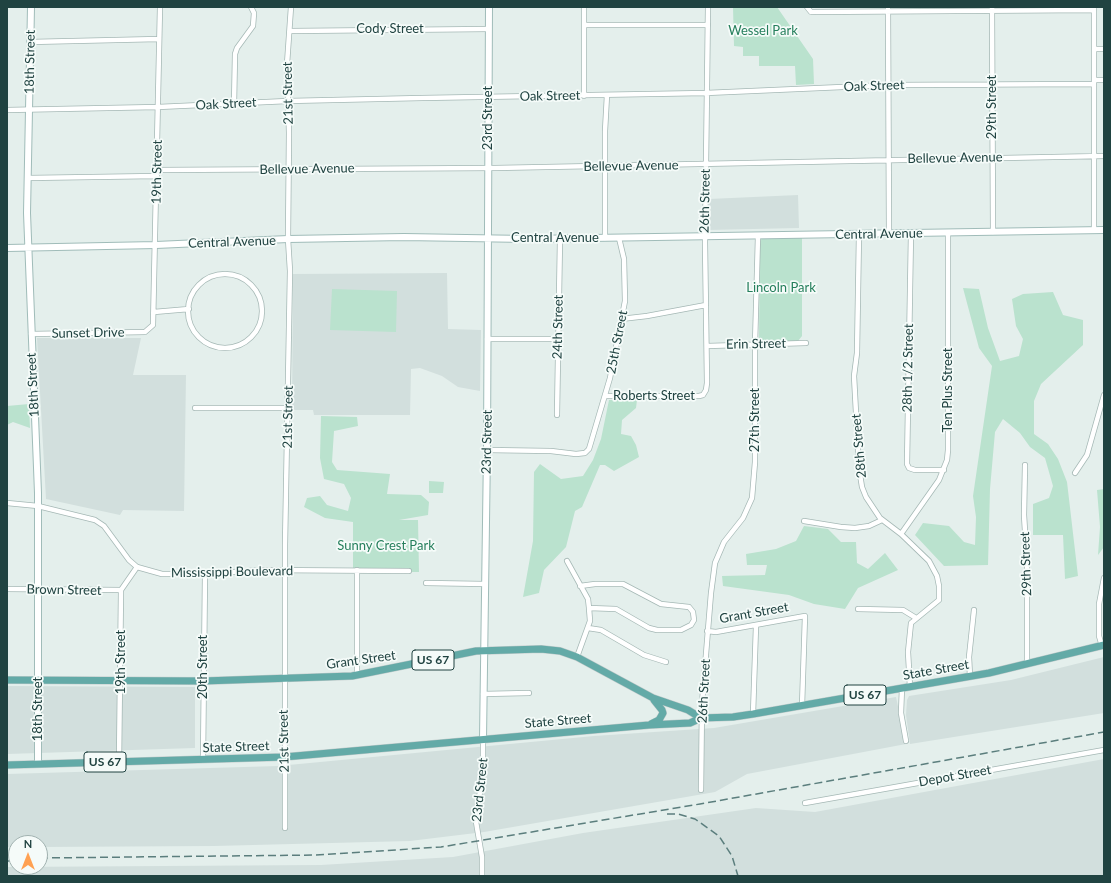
<!DOCTYPE html>
<html>
<head>
<meta charset="utf-8">
<style>
  body { margin:0 }
  #map { position:relative; width:1111px; height:883px; overflow:hidden; background:#e4efec; font-family:Lato,sans-serif }
  canvas { display:block }
  .frame { position:absolute; inset:0; border:8px solid #204341; pointer-events:none }
  .north { position:absolute; left:8px; top:835px; width:40px; height:40px; box-sizing:border-box; background:#f5fbf9; border:1px solid #a0b1af; border-radius:50%; rotate:0deg; font-size:11px; font-weight:700; line-height:16px; text-align:center; color:#204341 }
  .north::after { content:''; display:block; margin:auto; width:14px; height:18px; background:#ffa152; clip-path:polygon(50% 0,100% 100%,50% 72%,0 100%) }
</style>
</head>
<body>
<div id="map">
<canvas width="1111" height="883"></canvas>
<div class="frame"></div>
<div class="north">N</div>
</div>
<script>
const ctx = document.querySelector('canvas').getContext('2d');
ctx.lineJoin = 'round';
function paint(path, color) { ctx.fillStyle = color; ctx.fill(path, 'evenodd'); }
const toPath = rows => new Path2D(rows.map(r => 'M' + r).join(''));
function stroke(path, color, width, dash) { ctx.strokeStyle = color; ctx.lineWidth = width; ctx.lineCap = dash ? 'butt' : 'round'; ctx.setLineDash(dash || []); ctx.stroke(path); }
function label(font, color, halo, rows, align = 'center') {
  ctx.font = font + ' Lato,sans-serif'; ctx.lineWidth = 3.5; ctx.setLineDash([]); ctx.textBaseline = 'middle'; ctx.strokeStyle = halo; ctx.fillStyle = color; for (const [text, x, y, turn = 0] of rows) {
    ctx.save(); ctx.translate(x, y); ctx.rotate((+turn || 0) * Math.PI / 180); ctx.textAlign = isNaN(turn) ? turn : align; if (halo) ctx.strokeText(text, 0, 0); ctx.fillText(text, 0, 0); ctx.restore();
  }
}
const built = toPath([
  [798,195,799,228,708,230,709,199],
  [447,273,448,329,481,330,480,391,458,387,442,376,420,368,411,369,410,415,314,415,313,410,292,410,293,274],
  [37,338,141,338,133,375,186,375,184,511,123,510,120,515,46,499],
  [1104,657,1104,713,910,744,906,715,907,700,909,696,1011,680],
  [7,686,195,687,195,748,7,754],
  [896,697,906,744,747,774,715,792,484,832,410,841,214,846,40,847,40,843,16,843,16,847,7,847,7,774,278,766,594,736,714,728],
  [1104,759,1104,876,7,876,7,867,321,865,453,857,583,833,756,808,815,812]
]);
const green = toPath([
  [733,7,777,7,813,59,814,84,796,85,795,66,759,66,759,56,743,56,743,47,734,46],
  [763,237,802,237,802,336,798,341,762,342,759,340,760,241],
  [963,288,979,289,988,328,1000,361,1019,356,1023,339,1016,326,1012,299,1023,294,1053,292,1063,315,1083,320,1083,345,1041,384,1034,401,1034,434,1048,444,1058,459,1067,482,1078,576,1065,579,1063,535,1033,535,1033,504,1049,498,1053,486,1045,458,1030,447,1020,433,1003,419,995,432,990,489,988,565,944,566,915,535,923,523,949,526,964,542,975,545,976,517,973,496,992,366,979,348],
  [332,289,397,291,396,332,330,330],
  [609,400,637,400,636,408,622,420,621,434,631,436,636,445,639,457,614,471,605,465,600,465,582,507,575,511,566,547,544,570,539,593,523,597,533,541,534,472,540,464,561,479,583,476,593,460,601,439],
  [29,404,30,428,13,422,7,425,7,406],
  [321,416,357,417,358,426,334,431,332,462,337,470,390,474,387,494,421,495,429,502,428,515,399,520,418,520,419,572,361,572,361,568,353,568,353,522,325,518,304,507,307,498,320,496,327,505,348,511,351,498,344,484,324,479,320,458],
  [429,481,444,482,443,493,429,493],
  [1104,489,1104,547,1098,555,1100,527,1097,490],
  [804,526,828,529,841,542,856,542,857,563,868,569,885,553,898,570,858,588,845,609,814,604,789,595,723,586,722,576,765,575,767,565,747,565,746,554,776,549,796,541]
]);
const street = toPath([
  [807,7,811,12,1094,10],
  [888,7,889,233],
  [992,7,993,232],
  [1094,8,1094,230],
  [584,25,708,25],
  [291,31,489,29],
  [30,42,159,39],
  [1094,49,1104,49],
  [1094,80,1104,80],
  [584,96,584,7],
  [234,105,235,54,237,48,253,26,254,13,251,7],
  [7,110,158,107,288,101,422,98,706,93,888,85,1094,84],
  [158,170,495,168,1104,156],
  [28,178,157,176],
  [911,233,907,464,909,468,915,470,944,470],
  [859,234,857,353,854,376,859,468,862,487,866,497,880,518,901,534,929,561,937,576,939,586,939,600,911,623,908,652,910,687],
  [605,238,605,131,607,95],
  '188 311a37 37 0 1 1 74 0a37 37 0 1 1-74 0Z',
  [154,312,189,309],
  [621,319,647,316,706,305],
  [31,334,145,332,153,325,160,7],
  [487,339,557,339],
  [707,346,806,343],
  [605,396,699,396,703,395,706,390,707,383,705,243,708,7],
  [195,408,288,408],
  [557,415,560,239],
  [487,450,551,451,576,454,585,453,589,449,610,378,625,301,624,259,619,238],
  [1025,465,1024,515,1027,563,1027,664],
  [1075,473,1087,455,1104,395],
  [7,503,38,506,95,520,104,526,129,560,137,567,162,574,205,574,262,570,409,571],
  [804,521,841,527,855,528,869,526,882,520],
  [901,534,939,480,947,460,948,450,948,233],
  [567,561,588,599,589,608,590,621,577,657],
  [426,583,485,584],
  [580,586,595,584,623,584,661,604,689,607,693,612,694,620,691,625,681,630,657,630,649,628,616,609,589,608],
  [7,589,121,590],
  [858,609,903,610,916,618],
  [588,628,601,630,644,655,666,662],
  [707,631,716,632,805,616,802,706],
  [1102,646,1099,636,1099,604,1104,578],
  [357,675,357,570],
  [970,676,969,657,974,610],
  [902,688,901,713,906,741],
  [483,694,529,693],
  [753,714,756,626],
  [203,760,205,574],
  [119,762,121,590,137,567],
  [701,790,702,703,711,593,715,563,724,542,743,518,752,498,755,462,755,344,758,236],
  [805,803,1104,750],
  [285,828,285,545,290,271,288,239,289,133,287,64,291,7],
  [482,876,482,857,475,816,483,778,483,739]
]);
const secondary = toPath([
  [31,7,27,213,38,493,38,764],
  [7,248,156,245,288,239,404,237,527,239,1104,230],
  [483,739,487,450,489,7]
]);
const primary = toPath([
  [7,680,203,681,352,676,476,651,541,649,560,651,577,657,653,698,688,710,701,718],
  [651,724,659,720,663,713,662,710,654,700],
  [7,765,284,757,649,725,690,723,701,718,733,717,753,714,989,673,1104,645]
]);
const rail = toPath([
  [667,814,678,814,695,819,719,836,732,856,738,876],
  [40,858,316,855,441,847,700,804,1104,732],
  [7,861,16,861]
]);
const shields = [
  [433,660,42],
  [865,695,42],
  [105,762,42]
];
const shieldNames = [
  ["US 67",433,660],
  ["US 67",865,695],
  ["US 67",105,762]
];
const streetNames = [
  ["Cody Street",390,29],
  ["18th Street",30,62,-89],
  ["Oak Street",874,86,-2],
  ["21st Street",288,93,-91],
  ["Oak Street",550,96,-1],
  ["Oak Street",226,104,-3],
  ["29th Street",992,107,-90],
  ["23rd Street",488,118,-90],
  ["Bellevue Avenue",955,158,-1],
  ["Bellevue Avenue",631,166,-1],
  ["Bellevue Avenue",307,169,-1],
  ["19th Street",157,172,-89],
  ["26th Street",705,201,-89],
  ["Central Avenue",879,234,-1],
  ["Central Avenue",555,238],
  ["Central Avenue",232,242,-2],
  ["24th Street",558,327,-89],
  ["Sunset Drive",88,333,-1],
  ["25th Street",617,342,-79],
  ["Erin Street",756,344,-1],
  ["28th 1/2 Street",908,368,-89],
  ["18th Street",33,385,-93],
  ["Ten Plus Street",948,390,-90],
  ["Roberts Street",654,396],
  ["21st Street",288,417,-89],
  ["27th Street",755,420,-90],
  ["23rd Street",487,442,-89],
  ["28th Street",859,446,-95],
  ["29th Street",1026,564,-92],
  ["Mississippi Boulevard",232,572,-1],
  ["Brown Street",64,590,1],
  ["Grant Street",754,613,-10],
  ["Grant Street",361,660,-8],
  ["19th Street",121,662,-90],
  ["20th Street",203,667,-90],
  ["State Street",936,670,-10],
  ["26th Street",704,691,-87],
  ["18th Street",38,709,-90],
  ["State Street",558,721,-5],
  ["21st Street",284,741,-91],
  ["State Street",236,747,-2],
  ["Depot Street",955,776,-10],
  ["23rd Street",480,790,-84]
];
const parkNames = [
  ["Wessel Park",763,31],
  ["Lincoln Park",781,288],
  ["Sunny Crest Park",386,546]
];
paint(built, '#d2dfdd');
paint(green, '#bae2ce');
stroke(street, '#a5b8b5', 6);
stroke(secondary, '#a0bcb9', 8);
stroke(primary, '#c1caca', 8);
stroke(street, '#fff', 4.5);
stroke(secondary, '#fff', 6);
stroke(primary, '#63aaa7', 7);
stroke(rail, '#5b7e7d', 1.5, [8, 4]);
for (const [x, y, w] of shields) { const box = new Path2D(); box.roundRect(x - w / 2, y - 10, w, 20, 3); ctx.fillStyle = '#f5fbf9'; ctx.fill(box); stroke(box, '#204341', 1); }
label('bold 12px', '#204341', null, shieldNames);
label('13px', '#204341', '#f5fbf9', streetNames);
label('13px', '#257f5c', '#f5fbf9', parkNames);
</script>
</body>
</html>
